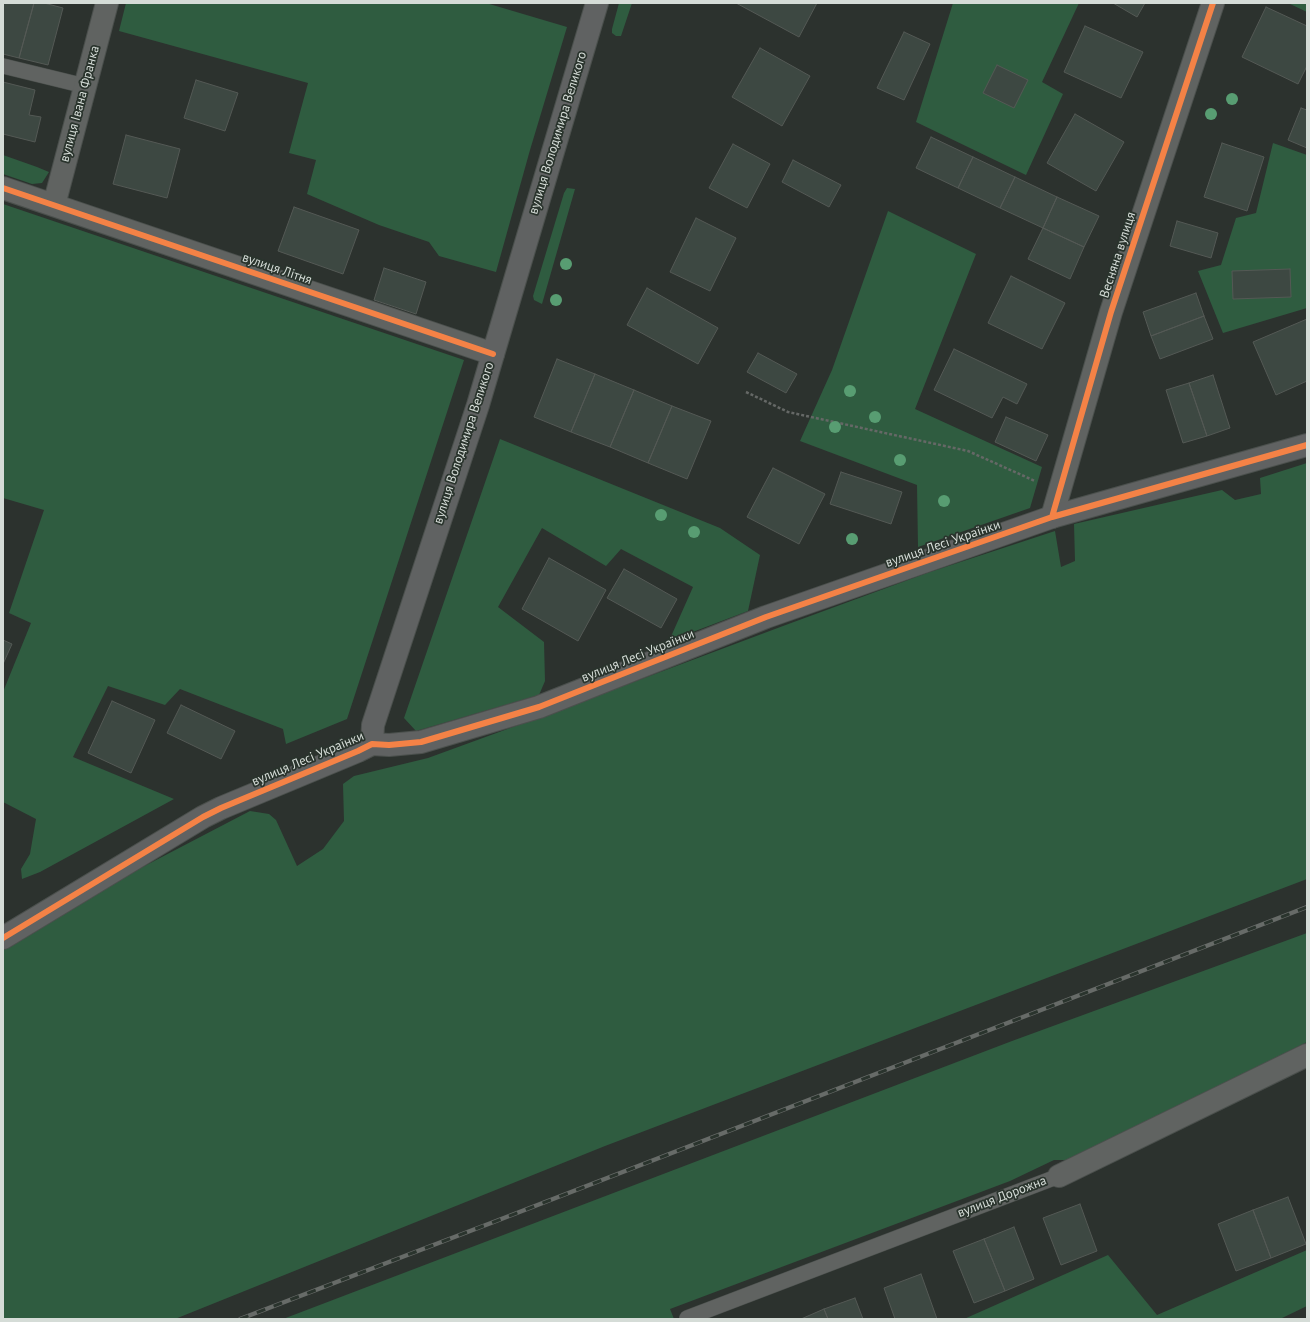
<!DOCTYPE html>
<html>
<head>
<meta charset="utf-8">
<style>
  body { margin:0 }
  #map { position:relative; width:1310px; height:1322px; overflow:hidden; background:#2c322e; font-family:"PT Sans",sans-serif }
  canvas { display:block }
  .frame { position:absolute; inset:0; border:4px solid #d5dcd7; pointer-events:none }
</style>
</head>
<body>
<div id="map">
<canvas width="1310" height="1322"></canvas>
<div class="frame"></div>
</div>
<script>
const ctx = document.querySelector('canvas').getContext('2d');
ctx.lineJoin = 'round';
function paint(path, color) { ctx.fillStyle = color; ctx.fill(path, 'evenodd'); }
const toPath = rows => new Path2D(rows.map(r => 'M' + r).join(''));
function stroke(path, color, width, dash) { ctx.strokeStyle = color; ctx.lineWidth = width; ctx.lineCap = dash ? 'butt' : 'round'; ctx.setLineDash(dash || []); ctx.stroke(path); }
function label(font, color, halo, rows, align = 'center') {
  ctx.font = font + ' "PT Sans",sans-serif'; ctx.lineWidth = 3.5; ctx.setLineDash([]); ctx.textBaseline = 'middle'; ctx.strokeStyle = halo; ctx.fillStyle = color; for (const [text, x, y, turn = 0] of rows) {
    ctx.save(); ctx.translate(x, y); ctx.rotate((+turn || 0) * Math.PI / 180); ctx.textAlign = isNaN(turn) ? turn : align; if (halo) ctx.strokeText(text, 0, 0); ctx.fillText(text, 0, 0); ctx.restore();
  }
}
const green = toPath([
  [126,3,486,3,567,27,530,150,496,272,439,256,429,242,379,225,307,194,316,160,289,153,308,83,119,31],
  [619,3,632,3,621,36,616,36,612,33,612,29],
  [953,3,1079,3,1042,82,1063,94,1026,175,916,122],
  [1288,3,1307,3,1307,12],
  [1273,143,1307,155,1307,308,1223,333,1198,271,1221,265,1236,218,1256,213],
  [3,155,37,167,49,172,42,183,32,184,3,174],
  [567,188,575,189,542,304,534,300,533,296,564,193],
  [3,204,464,360,347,719,286,744,283,729,180,689,165,705,108,686,73,757,174,799,40,872,22,879,21,869,30,854,36,819,3,802,3,692,31,623,9,613,44,510,3,498],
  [888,211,976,254,915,409,1042,467,1030,508,918,547,917,485,800,441,832,370],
  [500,439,720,528,760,555,748,611,669,641,693,587,621,549,606,566,542,528,498,607,544,642,545,681,539,695,416,731,404,718],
  [1307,463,1307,879,605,1146,175,1319,3,1319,3,950,112,883,250,811,269,814,276,820,297,866,323,849,344,821,343,784,354,776,428,758,543,716,783,626,927,573,1055,531,1061,567,1075,561,1074,524,1222,490,1235,500,1261,494,1260,478],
  [1307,933,1307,1042,1181,1106,1068,1160,1054,1160,1010,1181,670,1309,674,1319,283,1319,1012,1041],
  [1307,1250,1307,1306,1280,1319,964,1319,1108,1255,1157,1315]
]);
const building = toPath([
  [3,3,34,3,19,58,3,54,3,3],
  [34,3,44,3,63,8,48,65,19,58,34,3],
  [736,3,817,3,799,37,736,3],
  [1113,3,1145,3,1137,17,1113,3],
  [1266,7,1307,26,1307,66,1298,84,1242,57,1266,7],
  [1085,26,1143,52,1121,98,1064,72,1085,26],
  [904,32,930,44,904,100,877,88,904,32],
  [760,48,810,76,782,126,732,97,760,48],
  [997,65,1028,80,1014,108,983,93,997,65],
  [196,80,238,93,225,131,184,118,196,80],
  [3,82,35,90,29,115,41,117,35,142,3,134,3,82],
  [1301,108,1307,110,1307,148,1288,140,1301,108],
  [1075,114,1124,142,1096,191,1047,163,1075,114],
  [126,135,180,149,167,198,113,184,126,135],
  [931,137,973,157,958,188,916,168,931,137],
  [1222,143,1264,157,1247,211,1204,197,1222,143],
  [733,144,770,164,747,208,709,188,733,144],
  [973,157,1015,177,1000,208,958,188,973,157],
  [793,160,841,185,829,207,782,182,793,160],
  [1015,177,1057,197,1043,228,1000,208,1015,177],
  [1057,197,1099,216,1084,247,1043,228,1057,197],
  [294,207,359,230,343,274,278,251,294,207],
  [696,218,736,238,710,291,670,272,696,218],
  [1177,221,1218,233,1211,258,1170,246,1177,221],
  [1043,228,1084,247,1070,279,1028,259,1043,228],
  [384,268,426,282,416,314,374,300,384,268],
  [1290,269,1291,297,1233,299,1232,271,1290,269],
  [1011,276,1065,303,1042,349,988,323,1011,276],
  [647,288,718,328,698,364,627,325,647,288],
  [1196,293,1204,316,1151,336,1143,312,1196,293],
  [1204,316,1213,339,1160,359,1151,336,1204,316],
  [1307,319,1307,381,1276,395,1253,342,1307,319],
  [954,349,1027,384,1017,404,1003,397,992,418,934,390,954,349],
  [758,353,797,374,786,393,747,372,758,353],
  [557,359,595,374,571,432,534,417,557,359],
  [595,374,634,390,610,447,571,432,595,374],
  [1213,375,1230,428,1207,436,1189,383,1213,375],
  [1189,383,1207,436,1183,443,1166,390,1189,383],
  [634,390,672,406,648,463,610,447,634,390],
  [672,406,711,421,687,479,648,463,672,406],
  [1006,417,1048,435,1036,461,995,442,1006,417],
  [773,468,825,494,799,544,747,517,773,468],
  [841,472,902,492,891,524,830,504,841,472],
  [549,558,606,590,578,641,522,609,549,558],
  [624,569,677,599,661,628,607,598,624,569],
  [3,640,12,644,3,664,3,640],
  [112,701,155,720,131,773,88,753,112,701],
  [181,705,235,731,221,759,167,733,181,705],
  [1288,1197,1306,1244,1271,1258,1253,1210,1288,1197],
  [1080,1204,1097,1251,1061,1265,1043,1218,1080,1204],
  [1253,1210,1271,1258,1236,1271,1218,1224,1253,1210],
  [1014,1227,1034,1279,1005,1291,984,1239,1014,1227],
  [984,1239,1005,1291,974,1303,953,1251,984,1239],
  [921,1274,937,1319,895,1319,884,1288,921,1274],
  [855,1298,863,1319,828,1319,824,1309,855,1298],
  [824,1309,828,1319,801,1319,824,1309]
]);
const path = toPath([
  [746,392,788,412,968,451,1035,481]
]);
const lane = toPath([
  [3,66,85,86],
  [687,1318,1059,1176]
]);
const street = toPath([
  [3,188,493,354],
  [54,205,107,3],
  [1052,517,1111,312,1213,3],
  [1059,1176,1307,1055]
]);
const secondary = toPath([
  [372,744,373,725,478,405,597,3],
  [3,938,203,817,221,808,358,751,372,744,389,745,421,742,539,707,766,617,1052,517,1307,445]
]);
const rail = toPath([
  [240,1319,491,1223,1307,907]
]);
const cycleway = toPath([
  [3,188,493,354],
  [1052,517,1111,312,1213,3],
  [3,938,203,817,221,808,358,751,372,744,389,745,421,742,539,707,766,617,1052,517,1307,445]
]);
const trees = [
  [1232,99],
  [1211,114],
  [566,264],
  [556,300],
  [850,391],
  [875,417],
  [835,427],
  [900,460],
  [944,501],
  [661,515],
  [694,532],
  [852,539]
];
const streetNames = [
  ["вулиця Івана Франка",80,104,-75],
  ["вулиця Володимира Великого",558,133,-73],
  ["Весняна вулиця",1118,255,-72],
  ["вулиця Літня",277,269,19],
  ["вулиця Володимира Великого",464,443,-72],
  ["вулиця Лесі Українки",943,544,-19],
  ["вулиця Лесі Українки",638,656,-22],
  ["вулиця Лесі Українки",308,759,-23],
  ["вулиця Дорожна",1002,1197,-21]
];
paint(green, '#2f5c40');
paint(building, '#3d4842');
stroke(building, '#545955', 1);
stroke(lane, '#4b504d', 16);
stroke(street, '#4b504d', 24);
stroke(secondary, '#4b504d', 24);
stroke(path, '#656866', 2.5, [3, 2]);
stroke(lane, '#606361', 15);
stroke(street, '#606361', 22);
stroke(secondary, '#606262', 22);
stroke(rail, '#676b68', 4.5);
stroke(rail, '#2a342d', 3, [9]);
stroke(cycleway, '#f48246', 6);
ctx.fillStyle = '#589d72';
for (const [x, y] of trees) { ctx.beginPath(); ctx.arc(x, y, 6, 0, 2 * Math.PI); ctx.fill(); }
label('13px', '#d5dcd7', '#2a342d', streetNames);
</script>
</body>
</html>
